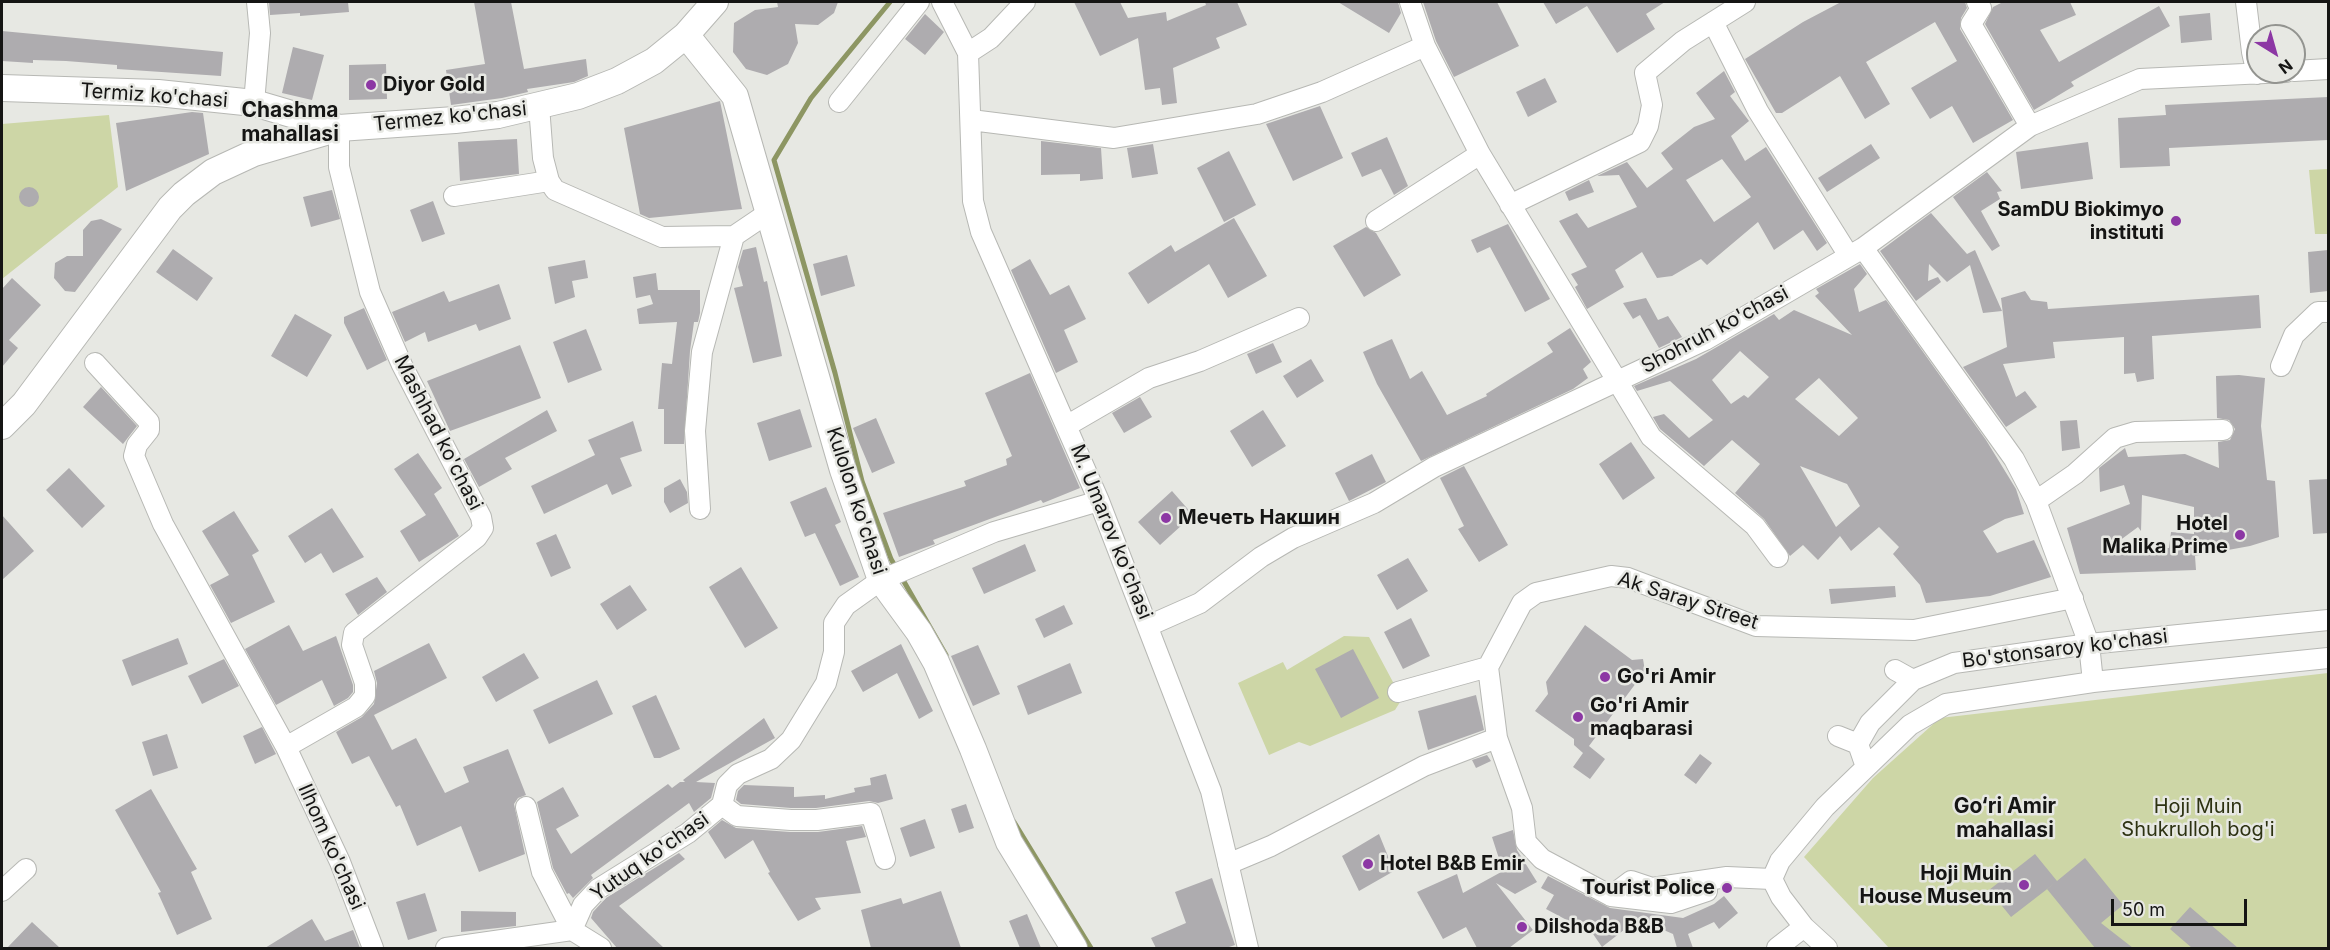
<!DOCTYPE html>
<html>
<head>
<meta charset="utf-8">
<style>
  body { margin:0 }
  #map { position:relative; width:2330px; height:950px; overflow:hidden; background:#e7e8e3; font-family:Inter,sans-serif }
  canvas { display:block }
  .frame { position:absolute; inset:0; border:3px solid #151514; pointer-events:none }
  .north { position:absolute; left:2246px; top:24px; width:60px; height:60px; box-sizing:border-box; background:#e7e8e3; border:2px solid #939490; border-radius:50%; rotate:143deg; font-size:16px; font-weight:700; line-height:24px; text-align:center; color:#151514 }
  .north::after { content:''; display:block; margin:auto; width:21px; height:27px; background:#8c37a4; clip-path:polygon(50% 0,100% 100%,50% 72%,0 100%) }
  .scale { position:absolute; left:2111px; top:899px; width:136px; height:27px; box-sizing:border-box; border:3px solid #151514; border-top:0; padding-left:8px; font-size:18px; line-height:21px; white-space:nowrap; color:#151514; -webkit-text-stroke:4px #e7e8e3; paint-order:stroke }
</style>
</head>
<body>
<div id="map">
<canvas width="2330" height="950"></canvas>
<div class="frame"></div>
<div class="north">N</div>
<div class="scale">50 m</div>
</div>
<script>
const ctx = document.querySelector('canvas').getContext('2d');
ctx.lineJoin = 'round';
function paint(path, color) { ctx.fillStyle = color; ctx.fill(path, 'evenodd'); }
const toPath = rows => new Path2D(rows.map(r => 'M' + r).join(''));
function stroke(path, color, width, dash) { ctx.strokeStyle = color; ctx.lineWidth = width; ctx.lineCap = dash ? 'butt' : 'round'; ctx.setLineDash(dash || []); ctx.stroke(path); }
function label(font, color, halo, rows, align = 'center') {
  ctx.font = font + ' Inter,sans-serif'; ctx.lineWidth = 5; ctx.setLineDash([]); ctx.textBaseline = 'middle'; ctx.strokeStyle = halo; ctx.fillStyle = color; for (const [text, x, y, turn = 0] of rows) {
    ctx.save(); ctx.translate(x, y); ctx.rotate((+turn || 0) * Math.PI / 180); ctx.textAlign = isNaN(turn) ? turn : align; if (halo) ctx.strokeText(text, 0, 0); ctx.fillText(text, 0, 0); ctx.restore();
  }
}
const green = toPath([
  [109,115,118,187,2,279,2,124],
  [2328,169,2328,234,2315,234,2309,170],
  [1344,636,1369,637,1402,699,1395,710,1310,746,1299,742,1269,755,1238,683,1283,662,1287,670],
  [2328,673,2328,948,1889,948,1804,857,1873,778,1940,718]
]);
const stream = toPath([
  [890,2,811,98,774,160,835,373,862,481,891,559,946,655],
  [1014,822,1091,948]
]);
const building = toPath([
  [269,2,348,2,349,12,300,16,300,13,270,15],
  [474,2,511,2,524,69,586,59,588,76,574,82,527,89,528,92,502,98,451,105,446,70,485,64],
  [777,2,838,2,834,13,818,25,795,24,798,43,788,64,767,75,746,69,733,52,734,23,755,10,778,7],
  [1074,2,1120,2,1128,18,1166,12,1167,21,1206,5,1205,2,1237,2,1247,25,1216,38,1220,48,1173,68,1177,103,1162,105,1160,88,1145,90,1138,38,1100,56],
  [1338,2,1398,2,1401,13,1389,33],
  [1423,2,1497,2,1519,46,1454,77,1436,41],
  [1543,2,1665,2,1646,14,1655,29,1617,53,1587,6,1556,24],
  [1841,2,1965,2,1967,8,1961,18,1960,29,2013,120,1973,143,1952,106,1930,119,1911,88,1957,61,1935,22,1866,62,1890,104,1865,119,1840,76,1782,113,1776,113,1745,59,1803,22],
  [2003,2,2070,2,2076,15,2040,30,2059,62,2159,6,2170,26,2071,82,2074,86,2034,110,1985,24,1993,7],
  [2210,13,2212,40,2181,43,2179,16],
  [925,14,944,32,925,55,905,39],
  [2,31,223,52,221,76,117,69,117,65,66,61,33,60,33,63,2,61],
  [293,47,324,55,312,100,282,93],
  [386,64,387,99,349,100,349,65],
  [1724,71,1735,92,1730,96,1749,121,1731,136,1745,161,1766,147,1827,243,1817,251,1803,230,1774,250,1758,222,1707,265,1701,259,1672,276,1657,278,1642,252,1615,270,1624,287,1587,309,1575,287,1578,285,1571,274,1587,267,1559,221,1577,213,1588,228,1637,207,1619,175,1597,176,1627,162,1647,188,1673,169,1661,153,1694,127,1715,119,1696,93],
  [1722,159,1751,197,1714,222,1686,180],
  [1545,78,1557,102,1528,117,1516,92],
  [2328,97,2328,140,2169,148,2170,166,2120,168,2118,118,2166,115,2165,105],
  [720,101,742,209,649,218,640,214,624,128],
  [1320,106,1343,158,1293,181,1266,124],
  [192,112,203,113,209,154,126,191,116,123],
  [1387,137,1408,186,1394,195,1381,169,1362,177,1351,153],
  [517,139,519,174,460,181,458,142],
  [1041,141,1101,148,1103,179,1080,181,1080,174,1041,175],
  [2088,142,2093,179,2021,189,2016,152],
  [1153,144,1158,174,1132,178,1127,148],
  [1871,144,1880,158,1827,192,1818,178],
  [1229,151,1256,205,1224,222,1197,168],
  [1987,172,2002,191,1997,192,2000,199,1981,211,2000,246,1992,251,1953,197],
  [1589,180,1594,192,1569,201,1565,192],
  '19 197a10 10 0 1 1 20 0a10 10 0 1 1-20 0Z',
  [332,190,340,219,311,227,303,197],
  [433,201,445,234,422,242,410,210],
  [1931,213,1967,254,1975,250,2002,311,1983,313,1970,265,1947,282,1929,264,1928,281,1938,277,1941,282,1916,301,1880,251],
  [1234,218,1267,276,1228,298,1209,264,1148,304,1128,273,1171,245,1175,252],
  [101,219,122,229,75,292,65,291,54,278,55,263,67,256,83,256,83,230,91,221],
  [1508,224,1550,299,1525,312,1490,247,1477,253,1471,240],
  [1366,227,1376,233,1401,275,1364,297,1333,246],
  [756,247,764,282,767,281,782,356,753,363,734,288,743,286,738,267,743,250],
  [173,249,213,278,197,301,156,272],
  [2328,250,2328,291,2310,293,2308,252],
  [847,255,855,286,821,296,813,264],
  [1030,259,1050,295,1069,285,1086,319,1064,330,1078,362,1056,373,1011,270],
  [585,260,588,278,572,281,575,297,555,304,548,267],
  [1860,264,1867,274,1854,289,1859,312,1886,300,1986,440,2016,489,2024,514,2005,519,1983,531,1997,553,2034,540,2051,577,1990,596,1926,603,1920,585,1893,554,1899,547,1879,527,1851,551,1840,536,1818,560,1803,545,1790,556,1764,519,1735,493,1760,464,1732,440,1704,466,1660,429,1653,417,1664,414,1689,438,1713,420,1670,381,1637,391,1634,386,1696,359,1774,314,1779,320,1794,310,1852,335,1815,296,1819,293,1816,289],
  [1740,351,1769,377,1748,398,1744,395,1731,404,1712,380],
  [1819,378,1858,418,1839,436,1795,399],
  [1800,466,1847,484,1860,506,1836,527],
  [656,273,658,290,700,290,700,313,698,322,694,322,690,351,684,444,664,444,664,409,658,409,662,363,672,364,677,322,639,324,637,309,653,304,650,295,636,298,633,277],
  [12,278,41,305,9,340,18,348,2,367,2,289],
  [499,284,511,319,479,331,476,324,428,342,425,332,405,342,392,312,444,291,449,302],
  [2025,291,2031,300,2047,302,2048,309,2259,295,2261,328,2152,336,2154,379,2137,382,2135,373,2124,374,2124,337,2053,342,2055,358,2003,364,2016,397,2025,391,2037,407,2006,427,1963,367,2007,347,2001,298],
  [1646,298,1658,320,1668,316,1682,337,1659,348,1640,315,1633,319,1623,303],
  [364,308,387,360,367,370,344,323,344,317],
  [295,314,332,335,307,377,271,356],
  [1570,328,1591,362,1583,369,1588,378,1573,389,1421,461,1377,384,1363,352,1392,339,1410,379,1422,371,1447,415,1487,396,1486,394,1553,352,1547,343],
  [586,329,602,370,568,383,553,342],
  [1273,343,1282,362,1256,374,1247,354],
  [520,345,541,398,450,431,427,381],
  [1311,359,1324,381,1297,398,1283,376],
  [1030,373,1080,488,1043,503,1041,500,933,540,935,544,899,557,883,513,966,486,964,481,1007,465,1006,459,1012,456,985,393],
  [2239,375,2265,378,2261,426,2267,480,2275,481,2279,537,2250,546,2195,556,2196,570,2080,574,2067,528,2130,504,2124,485,2100,492,2099,468,2125,448,2128,457,2185,454,2219,468,2218,442,2230,440,2235,429,2229,420,2217,418,2216,376],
  [2142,495,2194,507,2194,534,2171,532,2169,548,2111,547,2138,527,2141,531],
  [101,387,137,426,123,444,83,407],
  [1140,397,1152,417,1124,433,1112,413],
  [800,409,812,447,769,461,757,423],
  [547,410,557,431,505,458,512,469,479,487,464,459],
  [1263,410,1286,446,1252,467,1230,431],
  [876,418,895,463,872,473,853,428],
  [2077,420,2080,448,2062,451,2060,421],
  [633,421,642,451,620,458,632,486,612,495,607,484,544,514,531,486,595,455,588,440],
  [1631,442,1655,478,1623,500,1599,464],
  [418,453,442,488,434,494,459,536,419,562,400,531,426,515,394,469],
  [1372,454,1386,482,1349,501,1335,473],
  [1464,466,1508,545,1479,562,1458,529,1464,526,1440,478],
  [69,468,105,506,82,528,46,490],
  [680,479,687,492,688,503,670,513,664,502,664,488],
  [2328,479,2328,533,2313,534,2309,480],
  [826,487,841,522,835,525,859,577,840,586,815,533,805,537,790,502],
  [1172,491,1193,515,1160,545,1138,522],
  [332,508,364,557,333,573,321,553,305,563,288,536],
  [234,511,259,551,252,555,275,602,231,623,210,585,229,575,202,531],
  [2,515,34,551,2,580],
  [556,534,571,568,551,577,536,543],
  [1025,544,1036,571,984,594,972,568],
  [1408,558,1428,591,1397,610,1377,575],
  [741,567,778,628,745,648,709,587],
  [377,577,387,592,358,615,345,594],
  [630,585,647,610,617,630,600,604],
  [1895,586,1896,597,1831,604,1829,589],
  [1064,605,1073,624,1044,638,1035,619],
  [1411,618,1430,656,1403,669,1384,632],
  [289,625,303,651,336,636,353,685,353,692,348,698,334,706,322,680,276,705,245,649],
  [1585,625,1632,660,1643,659,1645,671,1589,746,1605,759,1590,779,1573,767,1583,753,1574,745,1574,739,1535,711,1548,694,1546,682],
  [178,638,188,664,132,686,122,660],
  [429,643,447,678,374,715,392,750,416,738,445,793,469,782,463,767,508,749,526,795,518,798,514,804,525,854,479,872,461,826,417,846,400,805,396,807,369,756,352,764,336,732,362,717,374,704,377,683,374,671],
  [901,644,933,711,919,719,897,673,863,692,851,671],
  [978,645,1000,694,973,706,951,656],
  [1353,649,1379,698,1341,718,1315,669],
  [524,653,539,678,496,702,482,677],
  [224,659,239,686,202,704,188,676],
  [1070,663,1082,693,1028,715,1017,686],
  [597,680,613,714,549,744,533,710],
  [656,695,680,749,660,758,654,758,632,706],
  [1476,695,1484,730,1428,750,1418,711],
  [764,718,775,738,696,782,715,783,711,798,694,812,689,803,591,875,593,878,573,898,569,893,567,894,553,868,537,802,563,787,579,816,556,829,571,854,668,784,672,788,680,782,685,782,683,780],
  [262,727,276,754,255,764,243,736],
  [167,734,178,768,153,776,142,742],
  [1700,754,1712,763,1696,784,1684,775],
  [1487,755,1491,761,1476,768,1472,760],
  [886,774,893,799,878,803,869,801,816,808,791,808,741,804,736,800,738,791,744,785,794,787,794,797,825,795,825,799,855,792,854,788,871,785,870,778],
  [151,789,197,869,191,872,212,919,177,935,158,893,161,892,115,810],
  [966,804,974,828,959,833,951,809],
  [925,819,935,848,910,857,900,828],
  [722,820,736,828,790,832,818,832,862,826,866,837,846,841,861,893,815,898,821,909,798,921,768,873,770,872,753,840,725,859,708,832],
  [1513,830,1517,850,1537,882,1515,894,1496,883,1533,930,1509,948,1477,948,1466,927,1443,939,1417,892,1457,874,1463,893,1503,871,1492,837],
  [1379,834,1394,871,1359,891,1342,856],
  [679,853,685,859,619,906,664,948,617,948,591,918,593,912,606,898],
  [2035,854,2057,881,2085,858,2123,905,2101,923,2133,948,2095,948,2047,889,2055,883,2011,917,1989,890],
  [1548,876,1610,908,1683,918,1714,904,1724,896,1738,913,1719,929,1714,922,1688,934,1693,948,1677,948,1673,934,1638,919,1602,947,1593,934,1546,909,1554,895,1541,888],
  [1212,878,1235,945,1226,948,1156,948,1151,938,1186,923,1175,892],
  [941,891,961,948,871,948,861,910,901,898,903,904],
  [425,893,437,931,408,940,396,902],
  [2190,907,2238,948,2192,948,2170,929],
  [461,911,516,912,516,926,461,932],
  [1027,914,1041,948,1020,948,1009,921],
  [312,919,325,941,353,930,360,948,265,948],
  [32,922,60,948,7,948]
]);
const minor = toPath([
  [942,2,968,53,973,201,981,232,1099,501,1211,791,1248,948],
  [1410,2,1425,46],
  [1977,2,1981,8,1971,24,2030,126],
  [2246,2,2252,52,2257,74],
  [1713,22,1758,111,1849,256],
  [968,53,991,38,1025,2],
  [2294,71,2328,69],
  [839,102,919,2],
  [254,103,260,33,257,2],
  [539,106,543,158,549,181,555,190,662,237,734,236],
  [971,120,1114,138,1257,114,1322,92,1425,46,1480,154,1651,437,1755,526,1778,557],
  [454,196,549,181],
  [1510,205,1640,142,1648,126,1652,105,1645,73,1683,41,1745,2],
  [1376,221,1480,154],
  [1863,248,2014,459,2036,501,2089,644,2093,682],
  [95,363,149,422,149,430,137,445,134,456,163,524,286,747,340,862,373,948],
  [2281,366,2294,335,2318,312,2328,312],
  [1068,425,1149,378,1200,361,1299,318],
  [2036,501,2075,474,2115,438,2135,432,2223,430],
  [700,509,695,431,702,352,734,236,768,213],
  [1148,626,1200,603,1261,557,1293,538,1374,503,1434,467,1705,340,1863,248,2030,126,2140,79,2286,72],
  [1895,670,1913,680],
  [1398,692,1488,667],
  [1838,736,1858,744],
  [286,747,356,707,365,696,365,683,352,645,354,633,477,537,483,528,481,517,402,365,370,292,339,167,339,128],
  [1866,767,1858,744,1870,723,1913,680,1954,663,2089,644,2328,620],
  [722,805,737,816,791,820,817,820,871,813,885,859],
  [526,807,542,872,572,930,601,948],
  [1228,864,1271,846,1424,766,1497,738],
  [1772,879,1727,877,1652,888,1631,881,1611,896,1542,859,1526,842,1522,808,1497,738,1488,667,1522,603,1536,593,1611,576,1628,578,1756,626,1914,630,2073,598],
  [1772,879,1780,861,1825,807,1910,725,1946,704,2093,682,2328,658],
  [1772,879,1781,897,1804,927,1827,948],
  [2,891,26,869],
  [1611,896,1671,903,1707,891],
  [446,948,572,930,583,905,598,889,688,833,722,805,727,785,738,774,771,759,791,740,826,683,834,652,834,623,846,605,881,580,994,532,1099,501],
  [1777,948,1804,927]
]);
const major = toPath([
  [686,35,735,96,843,470,881,580,919,632,936,662,973,749,1009,842,1074,948],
  [2,88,158,93,254,103,339,128],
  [2,426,24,404,170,208,184,194,213,172,254,153,339,128,455,120,498,115,578,96,617,81,654,61,686,35,715,2]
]);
const markers = [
  [371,85,6,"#8c37a4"],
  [2176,221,6,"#8c37a4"],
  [1166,518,6,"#8c37a4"],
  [2240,535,6,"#8c37a4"],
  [1605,677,6,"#8c37a4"],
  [1578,717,6,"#8c37a4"],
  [1368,864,6,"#8c37a4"],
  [2024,885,6,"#8c37a4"],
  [1727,888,6,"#8c37a4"],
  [1522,927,6,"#8c37a4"]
];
const poiNames = [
  ["Diyor Gold",383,85],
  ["SamDU Biokimyo",2164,210,"right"],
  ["instituti",2164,233,"right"],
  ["Мечеть Накшин",1178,518],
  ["Hotel",2228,524,"right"],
  ["Malika Prime",2228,547,"right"],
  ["Go'ri Amir",1617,677],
  ["Go'ri Amir",1590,706],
  ["maqbarasi",1590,729],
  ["Hotel B&B Emir",1380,864],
  ["Hoji Muin",2012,874,"right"],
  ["House Museum",2012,897,"right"],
  ["Tourist Police",1715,888,"right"],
  ["Dilshoda B&B",1534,927]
];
const streetNames = [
  ["Termiz ko'chasi",154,96,4],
  ["Termez ko'chasi",450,117,-6],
  ["Shohruh ko'chasi",1715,330,-28],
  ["Mashhad ko'chasi",438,433,63],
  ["Kulolon ko'chasi",856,501,72],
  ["M. Umarov ko'chasi",1111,532,68],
  ["Ak Saray Street",1688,601,18],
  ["Bo'stonsaroy ko'chasi",2065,649,-7],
  ["Ilhom ko'chasi",331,847,66],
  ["Yutuq ko'chasi",650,857,-35]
];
const parkNames = [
  ["Hoji Muin",2198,807],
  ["Shukrulloh bog'i",2198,830]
];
const neighbourhoodNames = [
  ["Chashma",290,111],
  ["mahallasi",290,135],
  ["Go‘ri Amir",2005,807],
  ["mahallasi",2005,831]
];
paint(green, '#cdd6a6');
stroke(stream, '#8d9663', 5);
paint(building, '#aeacaf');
stroke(minor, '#b7b8b4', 22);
stroke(major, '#b7b8b4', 28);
stroke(minor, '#fff', 20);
stroke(major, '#fff', 26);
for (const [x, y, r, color] of markers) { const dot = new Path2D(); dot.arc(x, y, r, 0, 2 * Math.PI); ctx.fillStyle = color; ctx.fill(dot); stroke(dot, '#e7e8e3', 2); }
label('bold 20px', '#151514', '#e7e8e3', poiNames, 'left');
label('20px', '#151514', '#e7e8e3', streetNames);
label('20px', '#2d3212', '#e7e8e3', parkNames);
label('bold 21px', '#151514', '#e7e8e3', neighbourhoodNames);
</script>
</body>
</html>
